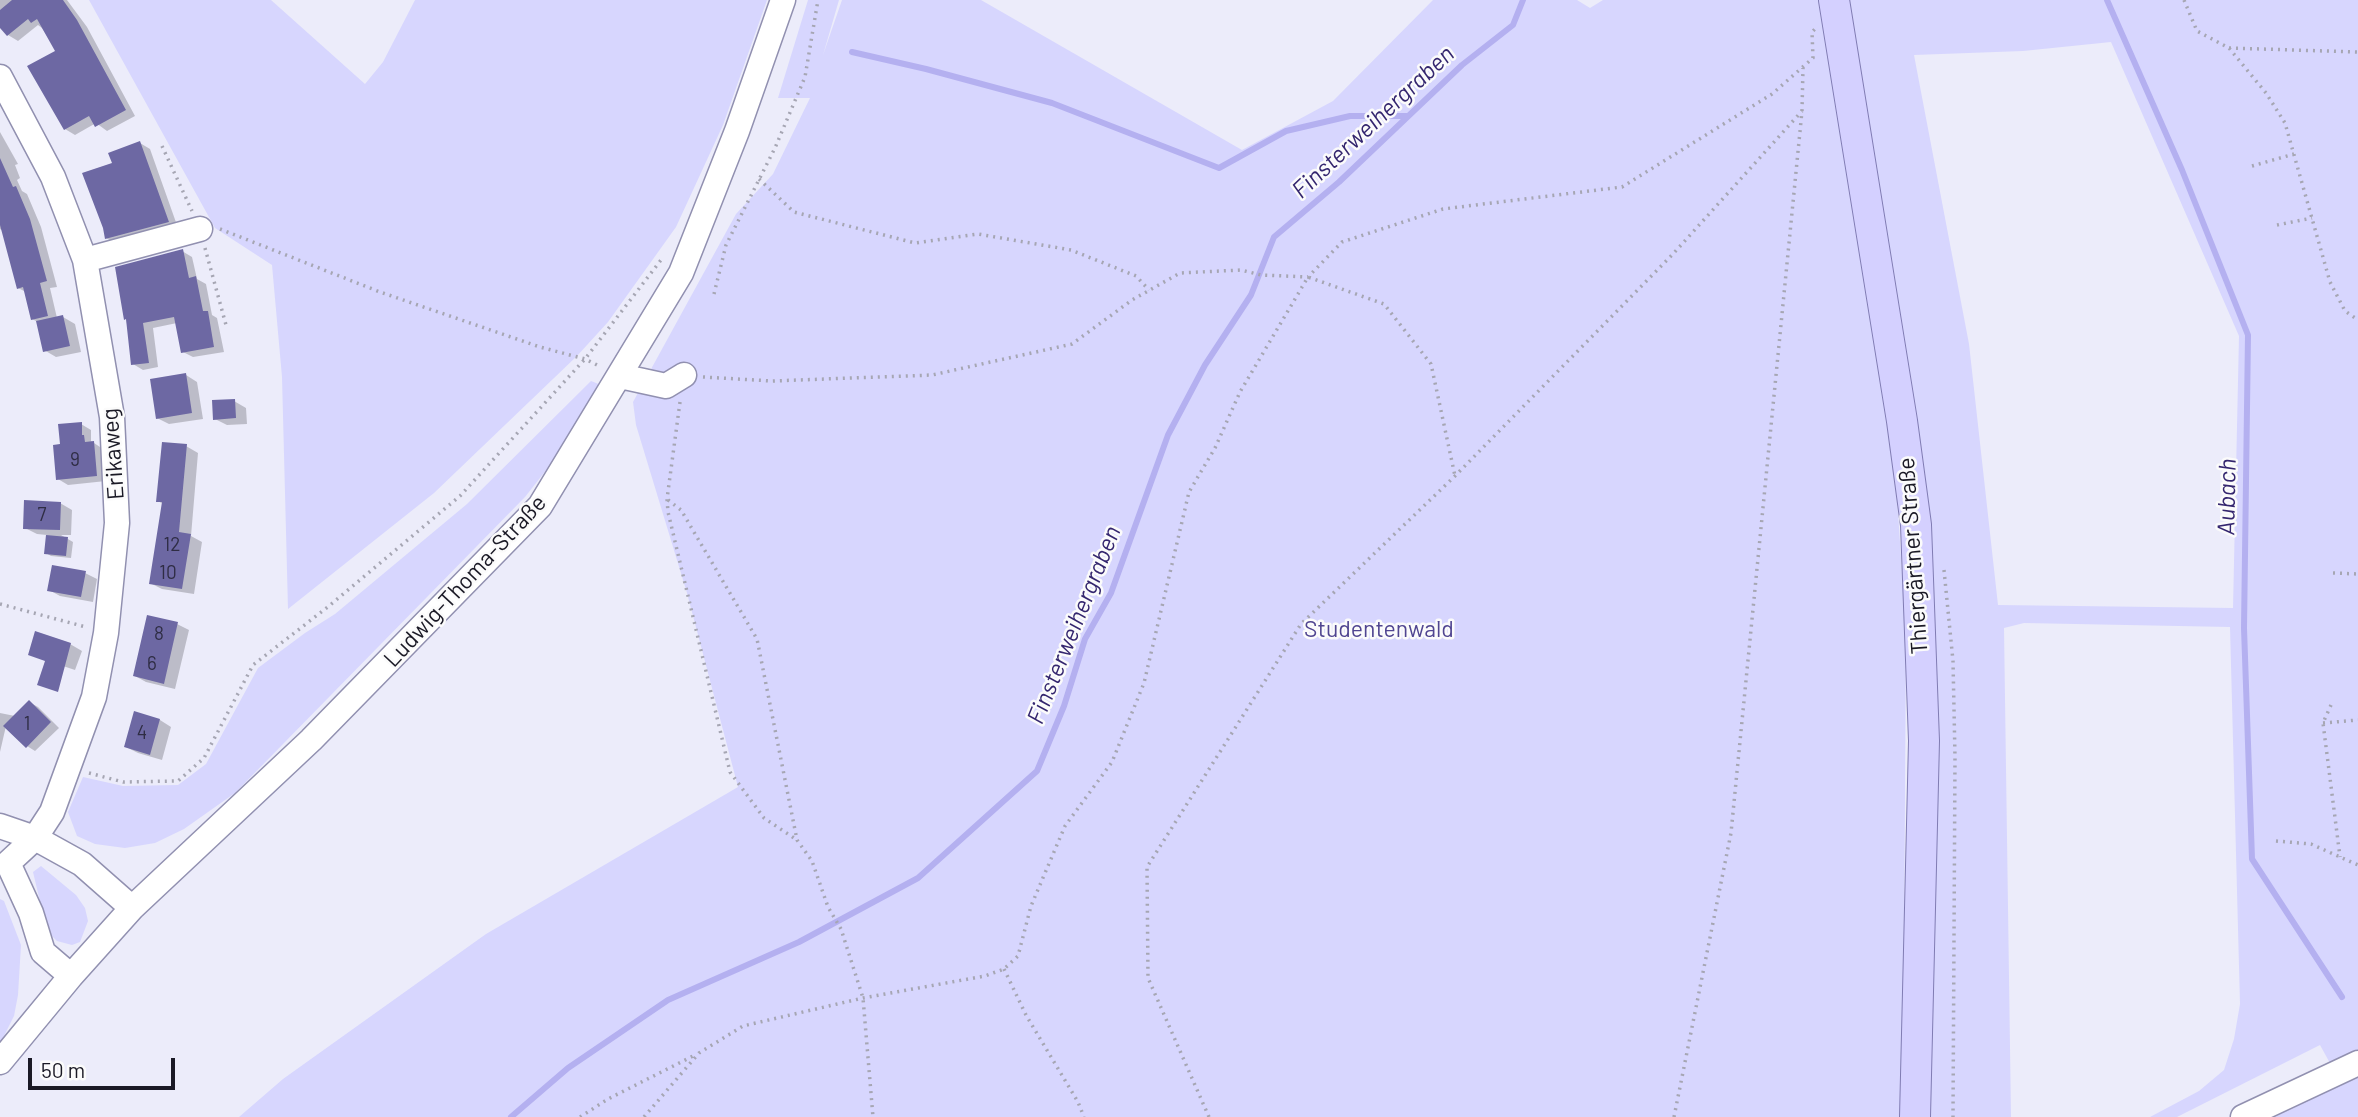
<!DOCTYPE html>
<html>
<head>
<meta charset="utf-8">
<style>
  body { margin:0 }
  #map { position:relative; width:2358px; height:1117px; overflow:hidden; background:#ececfa; font-family:Barlow,sans-serif }
  canvas { display:block }
  .scale { position:absolute; left:28px; top:1058px; width:147px; height:32px; box-sizing:border-box; border:4px solid #1a1925; border-top:0; padding-left:9px; font-size:21px; line-height:24px; white-space:nowrap; color:#1a1925; -webkit-text-stroke:5px #fbfbfb; paint-order:stroke }
</style>
</head>
<body>
<div id="map">
<canvas width="2358" height="1117"></canvas>
<div class="scale">50 m</div>
</div>
<script>
const ctx = document.querySelector('canvas').getContext('2d');
ctx.lineJoin = 'round';
function paint(path, color) { ctx.fillStyle = color; ctx.fill(path, 'evenodd'); }
const toPath = rows => new Path2D(rows.map(r => 'M' + r).join(''));
function stroke(path, color, width, dash) { ctx.strokeStyle = color; ctx.lineWidth = width; ctx.lineCap = dash ? 'butt' : 'round'; ctx.setLineDash(dash || []); ctx.stroke(path); }
function label(font, color, halo, rows, align = 'center') {
  ctx.font = font + ' Barlow,sans-serif'; ctx.lineWidth = 5; ctx.setLineDash([]); ctx.textBaseline = 'middle'; ctx.strokeStyle = halo; ctx.fillStyle = color; for (const [text, x, y, turn = 0] of rows) {
    ctx.save(); ctx.translate(x, y); ctx.rotate((+turn || 0) * Math.PI / 180); ctx.textAlign = isNaN(turn) ? turn : align; if (halo) ctx.strokeText(text, 0, 0); ctx.fillText(text, 0, 0); ctx.restore();
  }
}
const green = toPath([
  [89,0,271,0,365,84,383,62,415,0,767,0,723,125,676,227,608,322,577,356,434,493,288,609,282,377,272,265,215,228],
  [808,0,839,0,823,55,842,0,981,0,1242,150,1333,101,1433,0,1577,0,1590,8,1603,0,1830,0,1892,422,1906,633,1903,1117,239,1117,283,1079,486,934,738,787,687,593,636,425,633,402,736,214,773,174,810,98,778,98],
  [1847,0,2358,0,2358,1055,2331,1065,2320,1045,2177,1117,2150,1117,2199,1091,2224,1070,2234,1039,2240,1004,2230,627,2024,623,2004,628,2011,1117,1930,1117,1932,631],
  [2111,42,2239,336,2233,608,1998,605,1969,344,1914,55,2023,51],
  [591,381,601,385,606,394,525,497,235,793,184,829,155,843,125,848,95,844,77,836,68,812,83,777,123,786,178,785,206,764,258,668,305,633,335,614,467,504],
  [41,866,76,895,85,908,88,921,80,942,72,945,57,941,47,931,33,872],
  [0,899,4,901,21,945,18,995,14,1016,0,1044],
  [2358,1075,2358,1117,2256,1117]
]);
const shadow = toPath([
  [0,0,67,0,87,27,135,116,107,131,96,123,75,135,65,129,57,52,42,28,38,25,18,41,8,35,0,24],
  [0,132,18,164,15,165,20,178,17,180,22,191,27,194,41,227,57,287,50,288,57,318,63,317,75,324,81,352,56,357,44,350,38,322,32,319,26,292,18,288,3,231,0,229],
  [140,143,150,149,178,228,117,244,106,238,114,164],
  [182,251,192,257,197,279,206,284,212,315,217,318,224,352,193,357,183,352,177,323,153,328,158,367,143,370,133,364,121,285],
  [186,375,197,382,203,419,169,424,157,418],
  [234,401,246,408,247,424,227,425,215,419],
  [81,424,91,430,91,441,103,449,106,481,68,485,58,479,61,446],
  [186,446,198,453,191,536,202,542,194,594,162,589,150,583,163,504,158,501],
  [60,503,72,510,71,535,61,535,73,542,71,558,51,556,46,553,47,535,37,534,25,528],
  [85,573,97,579,93,602,60,596,49,590],
  [177,624,189,630,175,689,146,682,135,676],
  [70,644,82,651,75,670,42,659],
  [29,702,38,707,59,728,35,751,27,746,6,726,0,752,0,713,15,716],
  [135,714,160,720,171,727,162,760,138,753,126,747]
]);
const stream = toPath([
  [2107,0,2182,170,2248,335,2244,628,2252,859,2342,997],
  [852,52,926,69,1052,103,1219,168,1286,131,1350,116,1408,116],
  [511,1117,568,1068,668,1000,799,942,918,878,1037,771,1064,706,1085,639,1111,593,1168,435,1205,365,1251,295,1274,237,1339,182,1462,65,1513,25,1523,0]
]);
const building = toPath([
  [12,0,63,0,77,20,126,110,95,127,89,116,64,130,27,66,55,51,37,19,31,23,28,19,7,36,0,28,0,10],
  [140,141,169,222,105,239,103,228,82,173,112,163,108,153],
  [0,158,13,187,16,186,30,219,47,281,40,283,48,316,31,320,23,287,17,289,0,225],
  [183,249,189,278,196,276,203,311,208,311,214,347,181,353,174,317,143,323,149,363,131,365,126,319,124,320,115,267],
  [63,315,70,346,43,352,36,321],
  [186,373,192,413,156,419,150,379],
  [235,399,236,418,213,420,212,400],
  [82,422,82,435,84,435,85,442,94,441,97,476,56,480,53,445,60,444,58,424],
  [162,442,187,444,179,532,191,534,182,589,149,584,162,502,156,502],
  [24,500,61,502,60,530,23,529],
  [46,535,68,537,66,556,44,554],
  [52,565,86,571,81,597,47,591],
  [147,615,178,622,164,684,133,676],
  [35,631,71,643,58,692,37,685,45,661,28,655],
  [29,700,51,722,26,748,3,726],
  [134,711,160,719,150,755,124,747]
]);
const path = toPath([
  [2184,0,2197,31,2229,48,2266,93,2285,123,2330,282,2345,311,2358,320],
  [2229,48,2358,52],
  [162,146,192,211],
  [2252,166,2294,154],
  [759,179,794,212,915,243,978,234,1071,250,1136,276,1149,290],
  [2277,225,2312,218],
  [220,229,380,292,540,347,585,359,601,367],
  [205,248,226,325],
  [714,294,726,245,775,148,805,77,818,0],
  [703,377,772,381,932,375,1072,344,1132,300,1180,273,1241,270,1261,275,1308,277,1342,242,1443,209,1622,187,1772,94,1813,58,1812,32,1815,29],
  [680,402,667,499,668,512,730,772,764,818,797,840],
  [668,500,681,510,757,639,797,840,812,861,828,907,841,929,863,998,873,1117],
  [1944,570,1953,661,1955,757,1953,1117],
  [2333,573,2358,574],
  [0,604,86,627],
  [2331,705,2323,723,2340,857],
  [2323,723,2358,720],
  [89,773,123,782,178,781,204,758,253,665,329,606,460,496,585,359,661,260],
  [2276,841,2311,844,2358,865],
  [1004,969,1026,1015,1078,1102,1084,1117],
  [580,1117,608,1099,697,1054],
  [644,1117,699,1053,743,1026,863,998,985,976,1004,969,1018,956,1031,906,1065,826,1112,762,1144,683,1189,492,1215,448,1240,392,1308,277,1384,304,1431,364,1455,476],
  [1209,1117,1148,978,1147,867,1301,624,1455,476,1673,254,1802,111],
  [1674,1117,1731,833,1802,111,1803,68]
]);
const minor = toPath([
  [0,77,53,177,85,260,112,417,117,523,106,633,94,697,52,812,35,838,8,863,31,913,43,952,71,976],
  [85,260,200,229],
  [620,376,666,386,684,375],
  [0,826,35,838,82,864,132,908],
  [0,1062,71,976,132,908,311,740,540,506,681,273,737,131,783,0],
  [2243,1117,2358,1063]
]);
const major = toPath([
  [1834,0,1902,421,1916,525,1924,741,1915,1117]
]);
const numberNames = [
  ["9",75,460],
  ["7",42,515],
  ["12",172,545],
  ["10",168,573],
  ["8",159,634],
  ["6",152,664],
  ["1",27,724],
  ["4",142,733]
];
const streetNames = [
  ["Erikaweg",113,454,-94],
  ["Thiergärtner Straße",1913,556,-94],
  ["Ludwig-Thoma-Straße",465,581,-47]
];
const parkNames = [
  ["Studentenwald",1379,629]
];
const waterNames = [
  ["Finsterweihergraben",1373,122,-43],
  ["Aubach",2227,497,-89],
  ["Finsterweihergraben",1074,625,-68]
];
paint(green, '#d7d6fe');
paint(shadow, '#0003');
stroke(stream, '#b4b0f0', 6);
paint(building, '#6d68a3');
stroke(minor, '#9190b0', 27);
stroke(major, '#807cb3', 32);
stroke(path, '#a6a6b3', 3.5, [2, 5]);
stroke(minor, '#fff', 24);
stroke(major, '#d4d0ff', 30);
label('19px', '#2f2d44', null, numberNames);
label('23px', '#1a1925', '#fbfbfb', streetNames);
label('23px', '#504591', '#fbfbfb', parkNames);
label('italic 24px', '#34266f', '#fbfbfb', waterNames);
</script>
</body>
</html>
